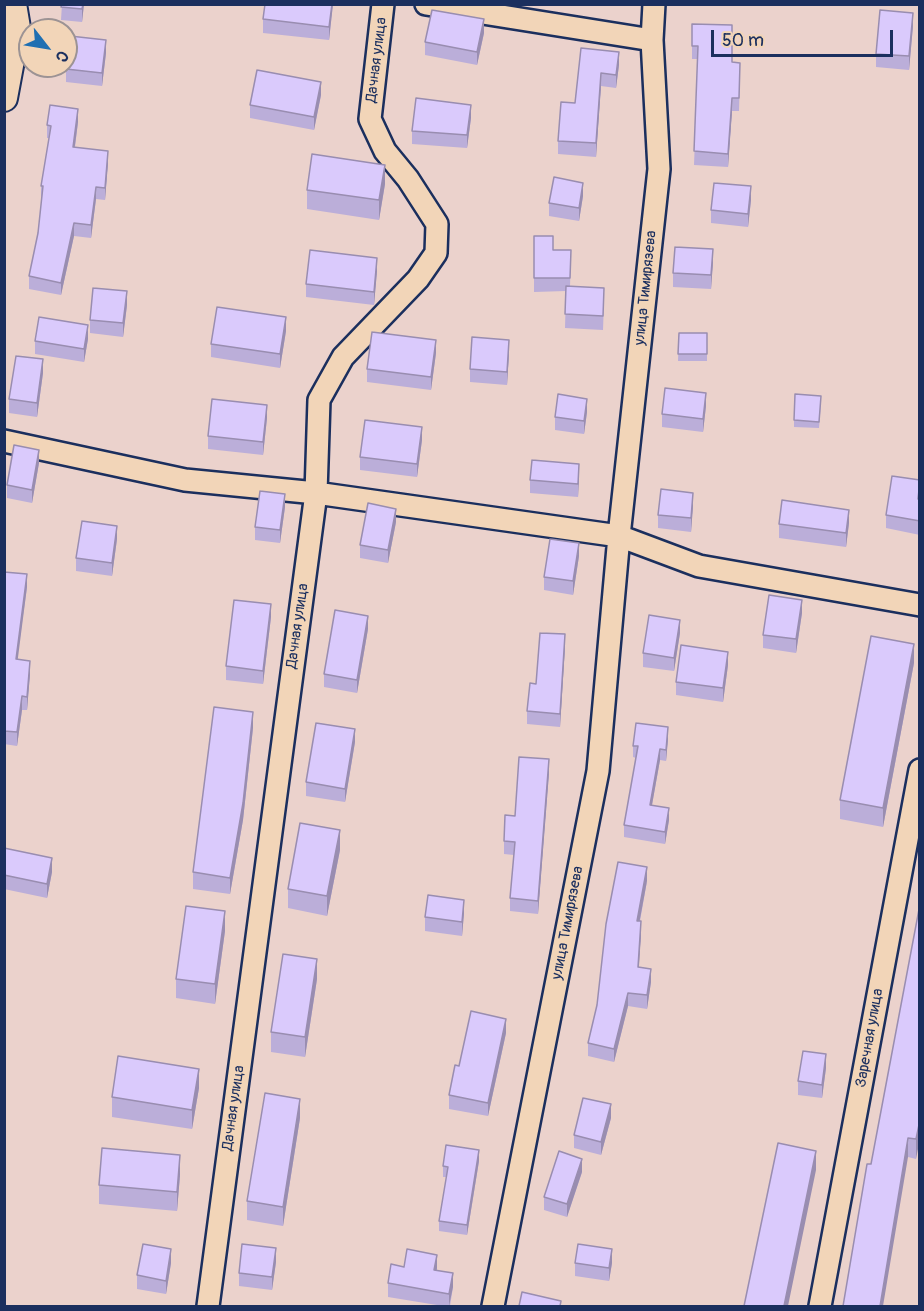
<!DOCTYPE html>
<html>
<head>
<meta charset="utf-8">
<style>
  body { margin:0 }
  #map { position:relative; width:924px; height:1311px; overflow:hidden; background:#ebd2cc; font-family:Pangolin,sans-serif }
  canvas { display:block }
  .frame { position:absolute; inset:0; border:6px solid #1b2f5e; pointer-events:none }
  .north { position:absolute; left:18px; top:18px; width:60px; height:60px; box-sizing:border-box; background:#f2d5b8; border:2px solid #9c9394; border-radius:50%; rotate:121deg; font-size:16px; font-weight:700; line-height:24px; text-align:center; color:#1b2f5e }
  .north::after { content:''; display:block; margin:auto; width:21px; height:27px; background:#1f6fb2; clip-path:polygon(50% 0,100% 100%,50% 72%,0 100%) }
  .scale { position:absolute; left:711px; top:30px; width:182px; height:27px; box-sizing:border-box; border:3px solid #1b2f5e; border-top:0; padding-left:8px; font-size:18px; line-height:21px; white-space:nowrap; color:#1b2f5e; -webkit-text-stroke:4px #f2d5b8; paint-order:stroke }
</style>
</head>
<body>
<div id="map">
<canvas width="924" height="1311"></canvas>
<div class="frame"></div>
<div class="north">С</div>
<div class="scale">50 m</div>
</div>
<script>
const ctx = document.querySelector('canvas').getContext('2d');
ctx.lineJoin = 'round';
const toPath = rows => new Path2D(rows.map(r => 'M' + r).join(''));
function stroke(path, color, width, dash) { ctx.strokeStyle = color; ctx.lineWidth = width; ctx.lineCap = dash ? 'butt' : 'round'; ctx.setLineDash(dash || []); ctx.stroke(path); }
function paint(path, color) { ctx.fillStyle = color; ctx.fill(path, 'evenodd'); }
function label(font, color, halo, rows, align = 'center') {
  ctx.font = font + ' Pangolin,sans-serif'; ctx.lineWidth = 4.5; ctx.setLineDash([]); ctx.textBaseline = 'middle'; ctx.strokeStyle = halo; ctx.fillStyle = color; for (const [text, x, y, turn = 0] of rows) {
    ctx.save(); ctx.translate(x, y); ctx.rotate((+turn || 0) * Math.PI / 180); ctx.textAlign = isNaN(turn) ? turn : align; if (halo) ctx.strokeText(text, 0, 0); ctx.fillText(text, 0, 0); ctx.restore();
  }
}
const minor = toPath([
  [426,4,652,40],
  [4,441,185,480,316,493,619,536,699,566,920,605],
  [208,1306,316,493,319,400,343,357,418,279,436,253,437,224,408,179,385,151,370,119,383,4],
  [493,1306,598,771,619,536,659,169,652,40,654,4],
  [820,1306,920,770]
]);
const tertiary = toPath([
  [4,98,17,28,13,4]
]);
const wall = toPath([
  [62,4,84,4,82,22,61,20],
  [333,4,329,40,263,33,263,19],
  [692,24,732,62,740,76,739,111,732,111,728,167,694,165,698,59,692,59],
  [913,26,909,70,876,67,876,54],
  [484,33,477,65,425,55,425,42],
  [581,48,619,65,616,88,601,86,596,157,558,154,558,141,575,103],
  [106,53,102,86,66,82,66,69],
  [321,95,314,130,250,118,250,105],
  [471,118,467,148,412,144,412,131],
  [78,122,75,147,108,163,105,200,96,199,91,238,74,236,61,295,29,289,29,276,38,233,42,198,41,198,41,186,49,138,47,138,47,125],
  [385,184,379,220,307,209,307,190],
  [583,196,579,221,549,216,549,203],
  [751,200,748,227,711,223,711,210],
  [534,236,553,250,571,250,570,287,604,302,603,330,565,328,566,291,534,292],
  [713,262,711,289,673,287,673,273],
  [377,271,374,305,306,297,306,284],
  [127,305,123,337,90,333,90,320],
  [286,331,280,368,211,357,211,344],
  [679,333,707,333,707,361,678,361],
  [88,339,84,362,35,354,35,341],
  [436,353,431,390,367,382,367,369],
  [509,353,507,385,470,382,470,369],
  [43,373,37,417,9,413,9,399],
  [821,403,819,428,794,427,794,420],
  [706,406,703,432,662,427,662,414],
  [587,412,584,434,555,430,555,417],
  [267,418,263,455,208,449,208,436],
  [422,440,417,477,360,470,360,457],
  [39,463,32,503,7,498,7,485],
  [579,477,578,497,530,493,530,480],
  [920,480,920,535,886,528,886,515],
  [693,506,691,532,658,528,658,515],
  [285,507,280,543,255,540,255,527],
  [396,522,388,563,360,558,360,545],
  [849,523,846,547,779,538,779,524],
  [117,539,112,576,76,571,76,558],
  [579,556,573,595,544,590,544,577],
  [4,572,27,587,17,659,30,674,27,710,22,710,17,746,4,744],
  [802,613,796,653,763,648,763,635],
  [271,617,263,684,226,680,226,666],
  [368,629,357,693,324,687,324,674],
  [680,633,674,671,643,667,643,653],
  [565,647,560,727,527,724,527,711,536,684],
  [914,663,883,827,840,819,840,800],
  [728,665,723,702,676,695,676,682],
  [253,728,243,820,230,894,193,889,193,872],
  [668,739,666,761,660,760,652,805,669,820,665,844,624,837,624,825,636,758,633,757,633,746],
  [355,742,345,802,306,796,306,782],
  [549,773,538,914,510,911,510,898,514,855,504,854,504,841,515,816],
  [4,848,52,872,47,898,4,889],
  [340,850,327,916,288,908,288,889],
  [647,881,640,921,641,935,638,967,651,982,647,1009,628,1006,614,1062,588,1056,588,1043],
  [920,904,916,1159,908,1157,871,1164],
  [464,913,462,936,425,931,425,917],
  [225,931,215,1004,176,998,176,979],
  [317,979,305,1057,271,1052,271,1032],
  [506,1033,488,1116,449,1109,449,1095,459,1066],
  [826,1068,822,1098,798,1095,798,1081],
  [199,1088,192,1129,112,1117,112,1097],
  [300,1118,283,1226,247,1220,247,1201],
  [611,1118,601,1155,574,1148,574,1135],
  [479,1161,467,1235,439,1231,439,1221,447,1177,443,1177,443,1166],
  [582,1172,567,1217,544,1210,544,1197],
  [180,1175,177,1211,99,1204,99,1185],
  [276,1262,272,1290,239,1286,239,1273],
  [171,1263,166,1294,137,1289,137,1275],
  [575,1263,612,1263,609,1281,575,1276],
  [404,1267,437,1268,437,1270,453,1287,450,1306,443,1306,388,1297,388,1283]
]);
const shadedWall = toPath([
  [83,4,84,4,82,22,82,9],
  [332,4,333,4,329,40,329,27],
  [913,13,913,26,909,70,909,56],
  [484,19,484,33,477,65,477,52],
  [106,40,106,53,102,86,102,73],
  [619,52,619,65,616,88,616,75],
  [601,73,601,86,596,157,596,143],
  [321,82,321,95,314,130,314,117],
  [732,98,732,111,728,167,728,154],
  [471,105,471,118,467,148,467,135],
  [78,109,78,122,73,160,73,147],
  [108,151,108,163,105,200,105,188],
  [385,165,385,184,379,220,379,200],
  [583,183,583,196,579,221,579,208],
  [751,186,751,200,748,227,748,214],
  [96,187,96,199,91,238,91,225],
  [74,223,74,236,61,295,61,283],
  [713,249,713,262,711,289,711,275],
  [377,258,377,271,374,305,374,292],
  [127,291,127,305,123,337,123,323],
  [286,317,286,331,280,368,280,354],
  [88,325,88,339,84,362,84,349],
  [436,340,436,353,431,390,431,377],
  [509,340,509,353,507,385,507,372],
  [43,359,43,373,37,417,37,403],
  [706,393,706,406,703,432,703,419],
  [587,399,587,412,584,434,584,421],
  [267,405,267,418,263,455,263,442],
  [422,427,422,440,417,477,417,464],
  [39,450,39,463,32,503,32,490],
  [579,464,579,477,578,497,578,484],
  [693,493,693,506,691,532,691,518],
  [285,494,285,507,280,543,280,530],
  [396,509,396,522,388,563,388,550],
  [849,510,849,523,846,547,846,533],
  [117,526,117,539,112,576,112,563],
  [579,543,579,556,573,595,573,581],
  [27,574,27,587,16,673,16,659],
  [802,600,802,613,796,653,796,639],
  [271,604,271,617,263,684,263,671],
  [368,616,368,629,357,693,357,680],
  [680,620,680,633,674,671,674,658],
  [565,634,565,647,560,727,560,714],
  [914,644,914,663,883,827,883,808],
  [728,652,728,665,723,702,723,688],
  [30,661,30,674,27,710,27,697],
  [22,696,22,710,17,746,17,732],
  [253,712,253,728,243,820,230,894,230,878],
  [668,727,668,739,666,761,666,750],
  [355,729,355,742,345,802,345,789],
  [660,749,660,760,650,816,650,805],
  [549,759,549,773,538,914,538,901],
  [669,808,669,820,665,844,665,832],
  [340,830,340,850,327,916,327,896],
  [52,858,52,872,47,898,47,884],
  [647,867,647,881,637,935,637,921],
  [464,900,464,913,462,936,462,922],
  [225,911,225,931,215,1004,215,984],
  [641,921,641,935,638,981,638,967],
  [317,959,317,979,305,1057,305,1037],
  [651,969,651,982,647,1009,647,995],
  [628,993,628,1006,614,1062,614,1049],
  [506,1019,506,1033,488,1116,488,1103],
  [826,1054,826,1068,822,1098,822,1085],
  [199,1069,199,1088,192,1129,192,1110],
  [300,1099,300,1118,283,1226,283,1207],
  [611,1104,611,1118,601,1155,601,1142],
  [920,1120,920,1139,916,1159,916,1139],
  [908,1138,908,1157,883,1306,880,1306],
  [479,1150,479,1161,467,1235,467,1225],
  [816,1151,816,1170,788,1306,784,1306],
  [180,1155,180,1175,177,1211,177,1192],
  [582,1159,582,1172,567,1217,567,1204],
  [276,1248,276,1262,272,1290,272,1277],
  [171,1249,171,1263,166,1294,166,1281],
  [612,1249,612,1263,609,1281,609,1268],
  [437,1255,437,1268,434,1283,434,1270],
  [453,1273,453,1287,449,1306,449,1294]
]);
const building = toPath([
  [62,4,83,4,82,9,61,7,62,4],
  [265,4,332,4,329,27,263,19,265,4],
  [432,10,484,19,477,52,425,42,432,10],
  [880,10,913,13,909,56,876,54,880,10],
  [692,24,732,25,732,62,740,63,739,98,732,98,728,154,694,151,698,46,692,46,692,24],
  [70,36,106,40,102,73,66,69,70,36],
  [581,48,619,52,616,75,601,73,596,143,558,141,561,102,575,103,581,48],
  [257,70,321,82,314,117,250,105,257,70],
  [416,98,471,105,467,135,412,131,416,98],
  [50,105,78,109,73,147,108,151,105,188,96,187,91,225,74,223,61,283,29,276,38,233,43,186,41,186,51,126,47,125,50,105],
  [312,154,385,165,379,200,307,190,312,154],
  [554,177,583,183,579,208,549,203,554,177],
  [714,183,751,186,748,214,711,210,714,183],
  [534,236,553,236,553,250,571,250,570,278,534,278,534,236],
  [675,247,713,249,711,275,673,273,675,247],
  [310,250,377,258,374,292,306,284,310,250],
  [566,286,604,288,603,316,565,314,566,286],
  [93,288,127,291,123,323,90,320,93,288],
  [217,307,286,317,280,354,211,344,217,307],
  [39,317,88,325,84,349,35,341,39,317],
  [372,332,436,340,431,377,367,369,372,332],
  [679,333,707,333,707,354,678,354,679,333],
  [472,337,509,340,507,372,470,369,472,337],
  [16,356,43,359,37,403,9,399,16,356],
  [665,388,706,393,703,419,662,414,665,388],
  [558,394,587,399,584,421,555,417,558,394],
  [795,394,821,396,819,422,794,420,795,394],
  [212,399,267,405,263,442,208,436,212,399],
  [365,420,422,427,417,464,360,457,365,420],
  [14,445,39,450,32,490,7,485,14,445],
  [532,460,579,464,578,484,530,480,532,460],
  [892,476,920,480,918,499,920,499,920,521,886,515,892,476],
  [661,489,693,493,691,518,658,515,661,489],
  [260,491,285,494,280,530,255,527,260,491],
  [782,500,849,510,846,533,779,524,782,500],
  [368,503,396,509,388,550,360,545,368,503],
  [82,521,117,526,112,563,76,558,82,521],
  [550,539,579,543,573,581,544,577,550,539],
  [4,572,27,574,16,659,30,661,27,697,22,696,17,732,4,731,4,572],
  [769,595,802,600,796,639,763,635,769,595],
  [234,600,271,604,263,671,226,666,234,600],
  [335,610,368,616,357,680,324,674,335,610],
  [649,615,680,620,674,658,643,653,649,615],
  [540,633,565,634,560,714,527,711,530,683,536,684,540,633],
  [871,636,914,644,883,808,840,800,871,636],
  [681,645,728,652,723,688,676,682,681,645],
  [214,707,253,712,243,803,230,878,193,872,214,707],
  [316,723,355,729,345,789,306,782,316,723],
  [636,723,668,727,666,750,660,749,650,805,669,808,665,832,624,825,638,746,633,746,636,723],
  [519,757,549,759,538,901,510,898,515,842,504,841,505,815,515,816,519,757],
  [300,823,340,830,327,896,288,889,300,823],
  [4,848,52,858,47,884,4,875,4,848],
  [618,862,647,867,637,921,641,921,638,967,651,969,647,995,628,993,614,1049,588,1043,597,1005,606,924,618,862],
  [428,895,464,900,462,922,425,917,428,895],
  [920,904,920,1120,916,1139,908,1138,880,1306,843,1306,867,1164,871,1164,920,904],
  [186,906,225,911,215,984,176,979,186,906],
  [283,954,317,959,305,1037,271,1032,283,954],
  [471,1011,506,1019,488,1103,449,1095,455,1065,459,1066,471,1011],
  [803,1051,826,1054,822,1085,798,1081,803,1051],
  [118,1056,199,1069,192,1110,112,1097,118,1056],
  [265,1093,300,1099,283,1207,247,1201,265,1093],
  [583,1098,611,1104,601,1142,574,1135,583,1098],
  [778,1143,816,1151,784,1306,744,1306,778,1143],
  [446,1145,479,1150,467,1225,439,1221,448,1167,443,1166,446,1145],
  [102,1148,180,1155,177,1192,99,1185,102,1148],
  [559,1151,582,1159,567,1204,544,1197,559,1151],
  [143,1244,171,1249,166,1281,137,1275,143,1244],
  [242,1244,276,1248,272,1277,239,1273,242,1244],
  [578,1244,612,1249,609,1268,575,1263,578,1244],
  [407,1249,437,1255,434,1270,453,1273,449,1294,388,1283,391,1264,404,1267,407,1249],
  [522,1292,561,1301,560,1306,519,1306,522,1292]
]);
const streetNames = [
  ["Дачная улица",377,60,-83],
  ["улица Тимирязева",646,288,-84],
  ["Дачная улица",298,626,-82],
  ["улица Тимирязева",568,923,-79],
  ["Заречная улица",870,1038,-80],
  ["Дачная улица",234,1108,-82]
];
stroke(minor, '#1b2f5e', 26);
stroke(tertiary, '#1b2f5e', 30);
stroke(minor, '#f2d5b8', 21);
stroke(tertiary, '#f2d5b8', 26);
paint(wall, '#bbaed9');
paint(shadedWall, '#998db0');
paint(building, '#dacafc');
stroke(building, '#998db0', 1.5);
label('15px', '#1b2f5e', '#f2d5b8', streetNames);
</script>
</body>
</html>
